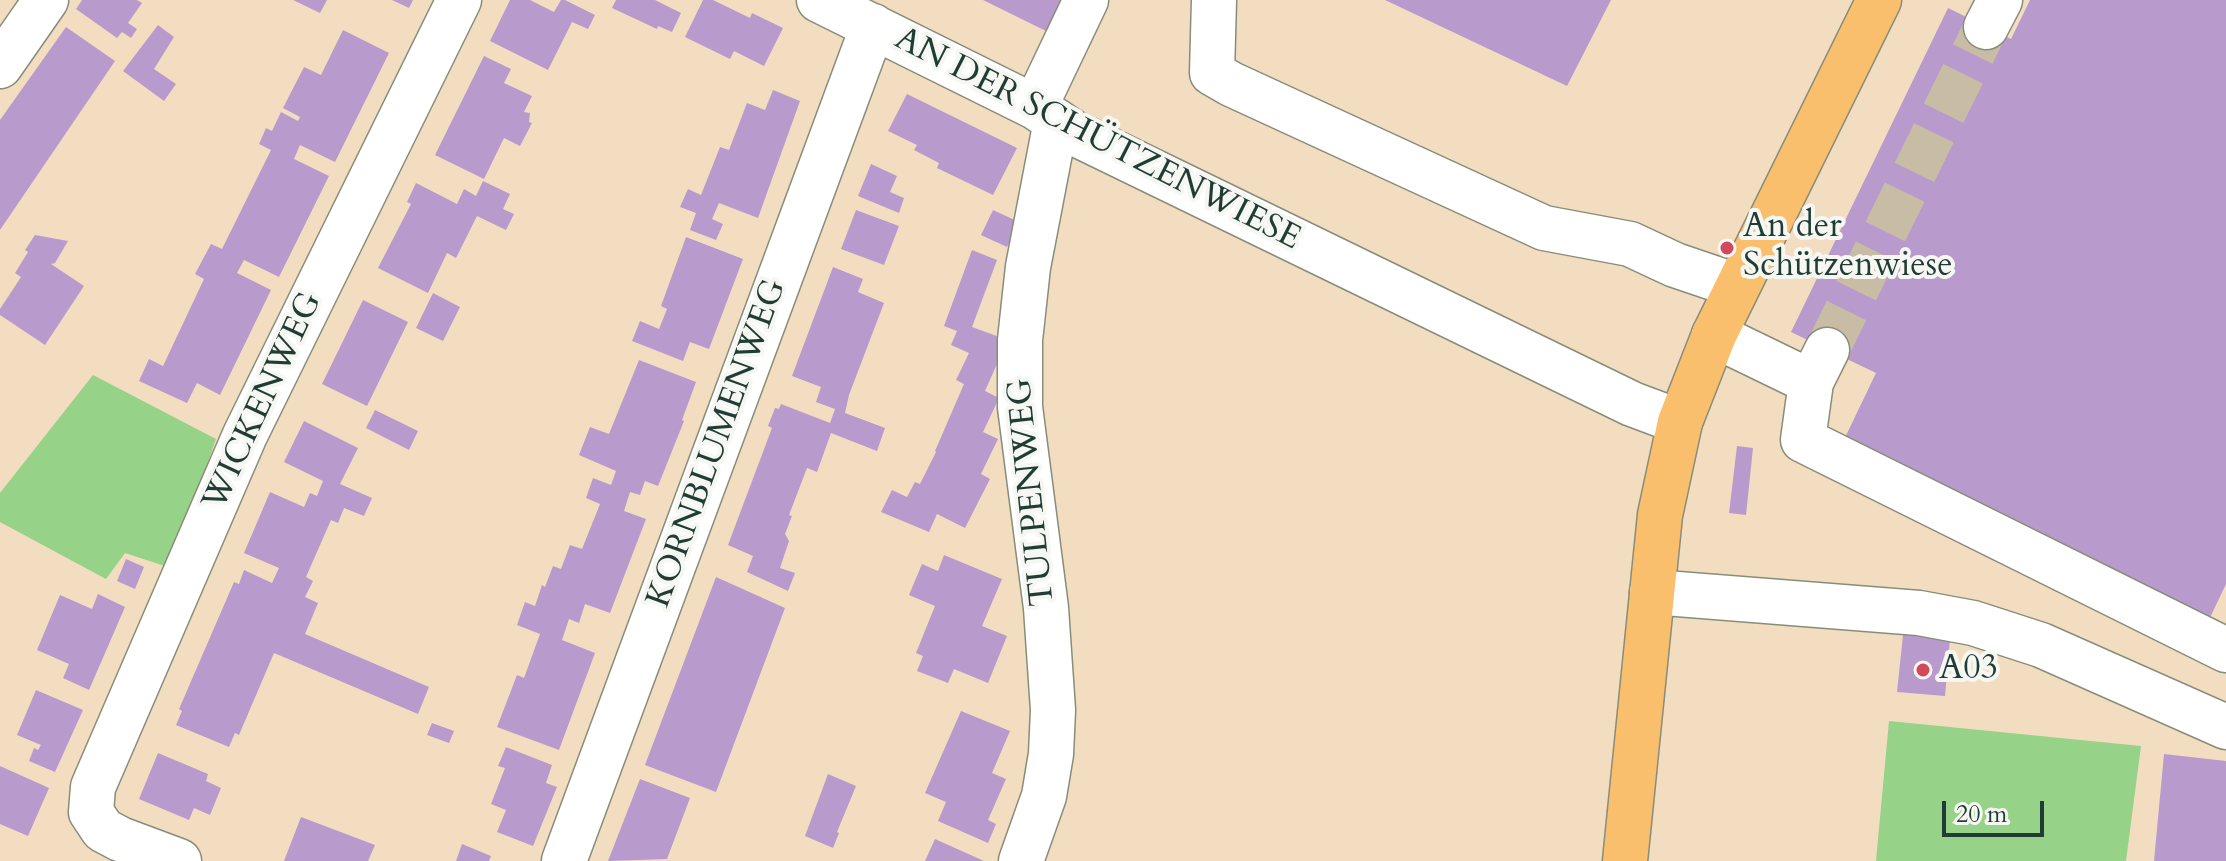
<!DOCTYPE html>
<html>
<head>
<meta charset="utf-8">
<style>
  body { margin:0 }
  #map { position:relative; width:2226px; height:861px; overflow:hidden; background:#f2ddc0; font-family:Cardo,serif }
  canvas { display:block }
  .scale { position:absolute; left:1942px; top:801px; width:102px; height:36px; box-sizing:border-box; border:4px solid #1f3d34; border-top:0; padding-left:10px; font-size:24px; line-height:28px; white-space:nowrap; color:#1f3d34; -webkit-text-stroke:6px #f6f6f2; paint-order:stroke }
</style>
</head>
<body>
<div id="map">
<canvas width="2226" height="861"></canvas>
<div class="scale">20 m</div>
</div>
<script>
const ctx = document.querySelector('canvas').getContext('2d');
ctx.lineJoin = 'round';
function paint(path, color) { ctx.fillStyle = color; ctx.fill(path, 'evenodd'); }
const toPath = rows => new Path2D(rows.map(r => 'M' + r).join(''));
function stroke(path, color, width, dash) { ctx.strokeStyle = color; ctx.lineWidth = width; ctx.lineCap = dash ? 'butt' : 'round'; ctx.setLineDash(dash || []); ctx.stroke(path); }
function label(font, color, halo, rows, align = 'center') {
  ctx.font = font + ' Cardo,serif'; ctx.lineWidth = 8; ctx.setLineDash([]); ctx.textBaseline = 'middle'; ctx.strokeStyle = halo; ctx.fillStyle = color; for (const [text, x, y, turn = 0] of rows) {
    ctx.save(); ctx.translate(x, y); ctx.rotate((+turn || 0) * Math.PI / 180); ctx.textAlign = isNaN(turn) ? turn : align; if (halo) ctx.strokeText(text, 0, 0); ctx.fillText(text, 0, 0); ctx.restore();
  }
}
const green = toPath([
  [93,375,216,439,171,568,125,553,106,579,0,522,0,493],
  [1889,721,2141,746,2126,861,1876,861]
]);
const building = toPath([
  [82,0,137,0,142,3,128,23,137,29,131,38,122,32,117,38,76,9],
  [293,0,327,0,320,13],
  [392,0,413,0,409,8],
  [510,0,530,0,554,12,561,0,565,0,595,15,588,29,572,22,548,70,490,41],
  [616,0,655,0,681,13,672,32,658,26,657,29,612,8],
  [703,0,713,0,750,18,752,13,783,28,764,66,734,51,730,59,685,37],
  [983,0,1066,0,1050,33],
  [1385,0,1611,0,1567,86],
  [2030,0,2226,0,2226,584,2207,624,1841,446,1876,373,1791,332,1948,8,2011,39],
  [158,25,174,37,154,69,176,84,164,101,123,71],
  [66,27,115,61,0,230,0,120],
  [343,30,389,53,335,162,300,145,294,159,329,176,279,277,244,260,237,273,271,290,220,395,197,383,187,403,139,381,149,359,163,366,204,279,195,274,211,244,222,249,271,150,259,144,266,128,272,131,281,112,298,121,300,117,283,108,304,67,321,75],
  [484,56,511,69,504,83,532,96,524,112,530,113,529,122,532,123,520,146,504,138,484,179,435,155],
  [773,90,800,101,758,218,719,203,712,219,723,224,716,240,690,230,696,213,680,207,688,189,701,195,720,147,729,150,747,103,765,110],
  [907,94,1017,148,993,195,937,168,939,163,914,150,917,145,888,131],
  [871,164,897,176,890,192,904,198,899,213,858,196],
  [483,181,510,194,503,209,514,214,506,230,477,216,456,258,447,253,428,293,378,268,411,204,407,202,416,183,457,204,464,189,476,196],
  [856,210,899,226,884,265,841,249],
  [993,210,1019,222,1007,247,981,235],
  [35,235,68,241,55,263,51,264,84,286,45,345,0,315,0,309,21,277,15,273,28,252,25,250],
  [686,237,743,259,709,349,690,342,683,361,632,341,640,321,659,329,667,309,661,306],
  [972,250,997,260,972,327,1002,338,1002,367,997,364,985,391,999,398,983,432,998,439,981,474,990,479,965,528,937,514,929,532,881,512,892,490,907,497,915,482,920,484,936,452,935,451,964,384,956,380,969,353,951,345,957,331,944,326],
  [833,267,863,279,858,292,884,303,849,395,845,413,885,428,877,451,831,433,817,472,807,468,789,515,792,516,785,534,789,541,780,568,795,573,788,591,747,572,753,556,728,545,772,428,768,426,775,408,779,409,781,404,830,423,835,409,816,402,821,387,792,376],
  [433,293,460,307,443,341,416,328],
  [363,300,408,322,367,406,322,384],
  [639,360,696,382,682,420,684,421,658,486,645,481,640,495,630,492,624,511,646,519,610,613,585,604,579,623,569,619,562,640,595,653,559,750,497,727,517,675,524,678,540,634,517,625,525,602,535,606,542,585,545,587,553,566,561,569,570,545,582,549,600,504,586,498,593,478,611,485,616,471,579,455,590,427,609,434],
  [375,410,418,431,409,450,366,428],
  [304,421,358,448,340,484,372,498,364,516,344,508,338,523,331,520,306,577,313,581,305,597,318,603,305,634,429,687,418,714,274,653,239,735,235,733,229,747,176,725,182,711,179,709,234,582,239,584,244,570,272,583,279,568,244,553,270,492,304,507,310,493,317,496,323,481,284,462],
  [1737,446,1753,448,1746,515,1729,513],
  [944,555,1002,579,982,626,1007,636,988,683,954,669,948,683,917,671,923,656,916,653,935,606,909,595,922,564,938,571],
  [126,559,144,567,135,589,117,581],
  [716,577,785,608,716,792,645,765],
  [98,594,125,607,89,690,63,678,69,664,37,650,60,595,92,609],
  [1903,635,1950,639,1945,696,1897,692],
  [36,690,83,710,55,772,29,761,34,748,38,750,41,745,17,735],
  [961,711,1010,731,992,773,1006,779,988,820,996,824,988,843,938,821,946,802,925,793],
  [432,723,454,731,449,743,427,735],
  [506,747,552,765,546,783,557,787,533,846,497,832,506,810,491,804,505,768,498,766],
  [158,753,208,774,206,781,221,788,210,815,194,808,189,820,139,799],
  [2164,754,2226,761,2226,861,2154,861],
  [0,766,49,788,28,836,0,824],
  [828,774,856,786,837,832,839,833,833,848,805,836],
  [640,779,690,798,667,859,608,861],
  [301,817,375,845,368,861,284,861],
  [935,839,984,861,925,861],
  [462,844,491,856,489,861,456,861]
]);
const minorTunnel = toPath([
  [1827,350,1986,27]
]);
const minor = toPath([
  [819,0,1035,107,1074,133,1632,404,1680,422],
  [1214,0,1212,73,1231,84,1544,228,1630,244,1675,265,1737,286],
  [1986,27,2000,0],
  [0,66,46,0],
  [1035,107,1086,0],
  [1714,335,1811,382,1827,350],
  [1811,382,1803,440,2226,650],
  [1652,592,1919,613,1973,623,2041,645,2226,727],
  [179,861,120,839,103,830,91,812,93,787,245,435,459,0],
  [564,861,873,26],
  [1021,861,1044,796,1051,754,1053,710,1046,608,1020,407,1020,340,1028,267,1056,121]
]);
const major = toPath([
  [1625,861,1660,515,1680,422,1714,335,1879,0]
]);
const markers = [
  [1727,248,8,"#d1495b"],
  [1923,670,8,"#d1495b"]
];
const streetNames = [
  ["AN DER SCHÜTZENWIESE",1097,140,27],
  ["WICKENWEG",264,402,-65],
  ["KORNBLUMENWEG",718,444,-70],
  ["TULPENWEG",1033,492,-96]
];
const poiNames = [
  ["An der",1743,228],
  ["Schützenwiese",1743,267],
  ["A03",1939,670]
];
paint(green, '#96d287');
paint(building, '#b89bcc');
stroke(minorTunnel, '#c8bda4', 44, [44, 22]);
stroke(minor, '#888d7a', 47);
stroke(major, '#888d7a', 47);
stroke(minor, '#fff', 44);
stroke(major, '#f9bf6d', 44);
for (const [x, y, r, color] of markers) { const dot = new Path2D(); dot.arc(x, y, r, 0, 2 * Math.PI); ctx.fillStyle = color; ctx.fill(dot); stroke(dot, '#f6f6f2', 3); }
label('34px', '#1f3d34', '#f6f6f2', streetNames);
label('34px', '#1f3d34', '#f6f6f2', poiNames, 'left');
</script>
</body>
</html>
